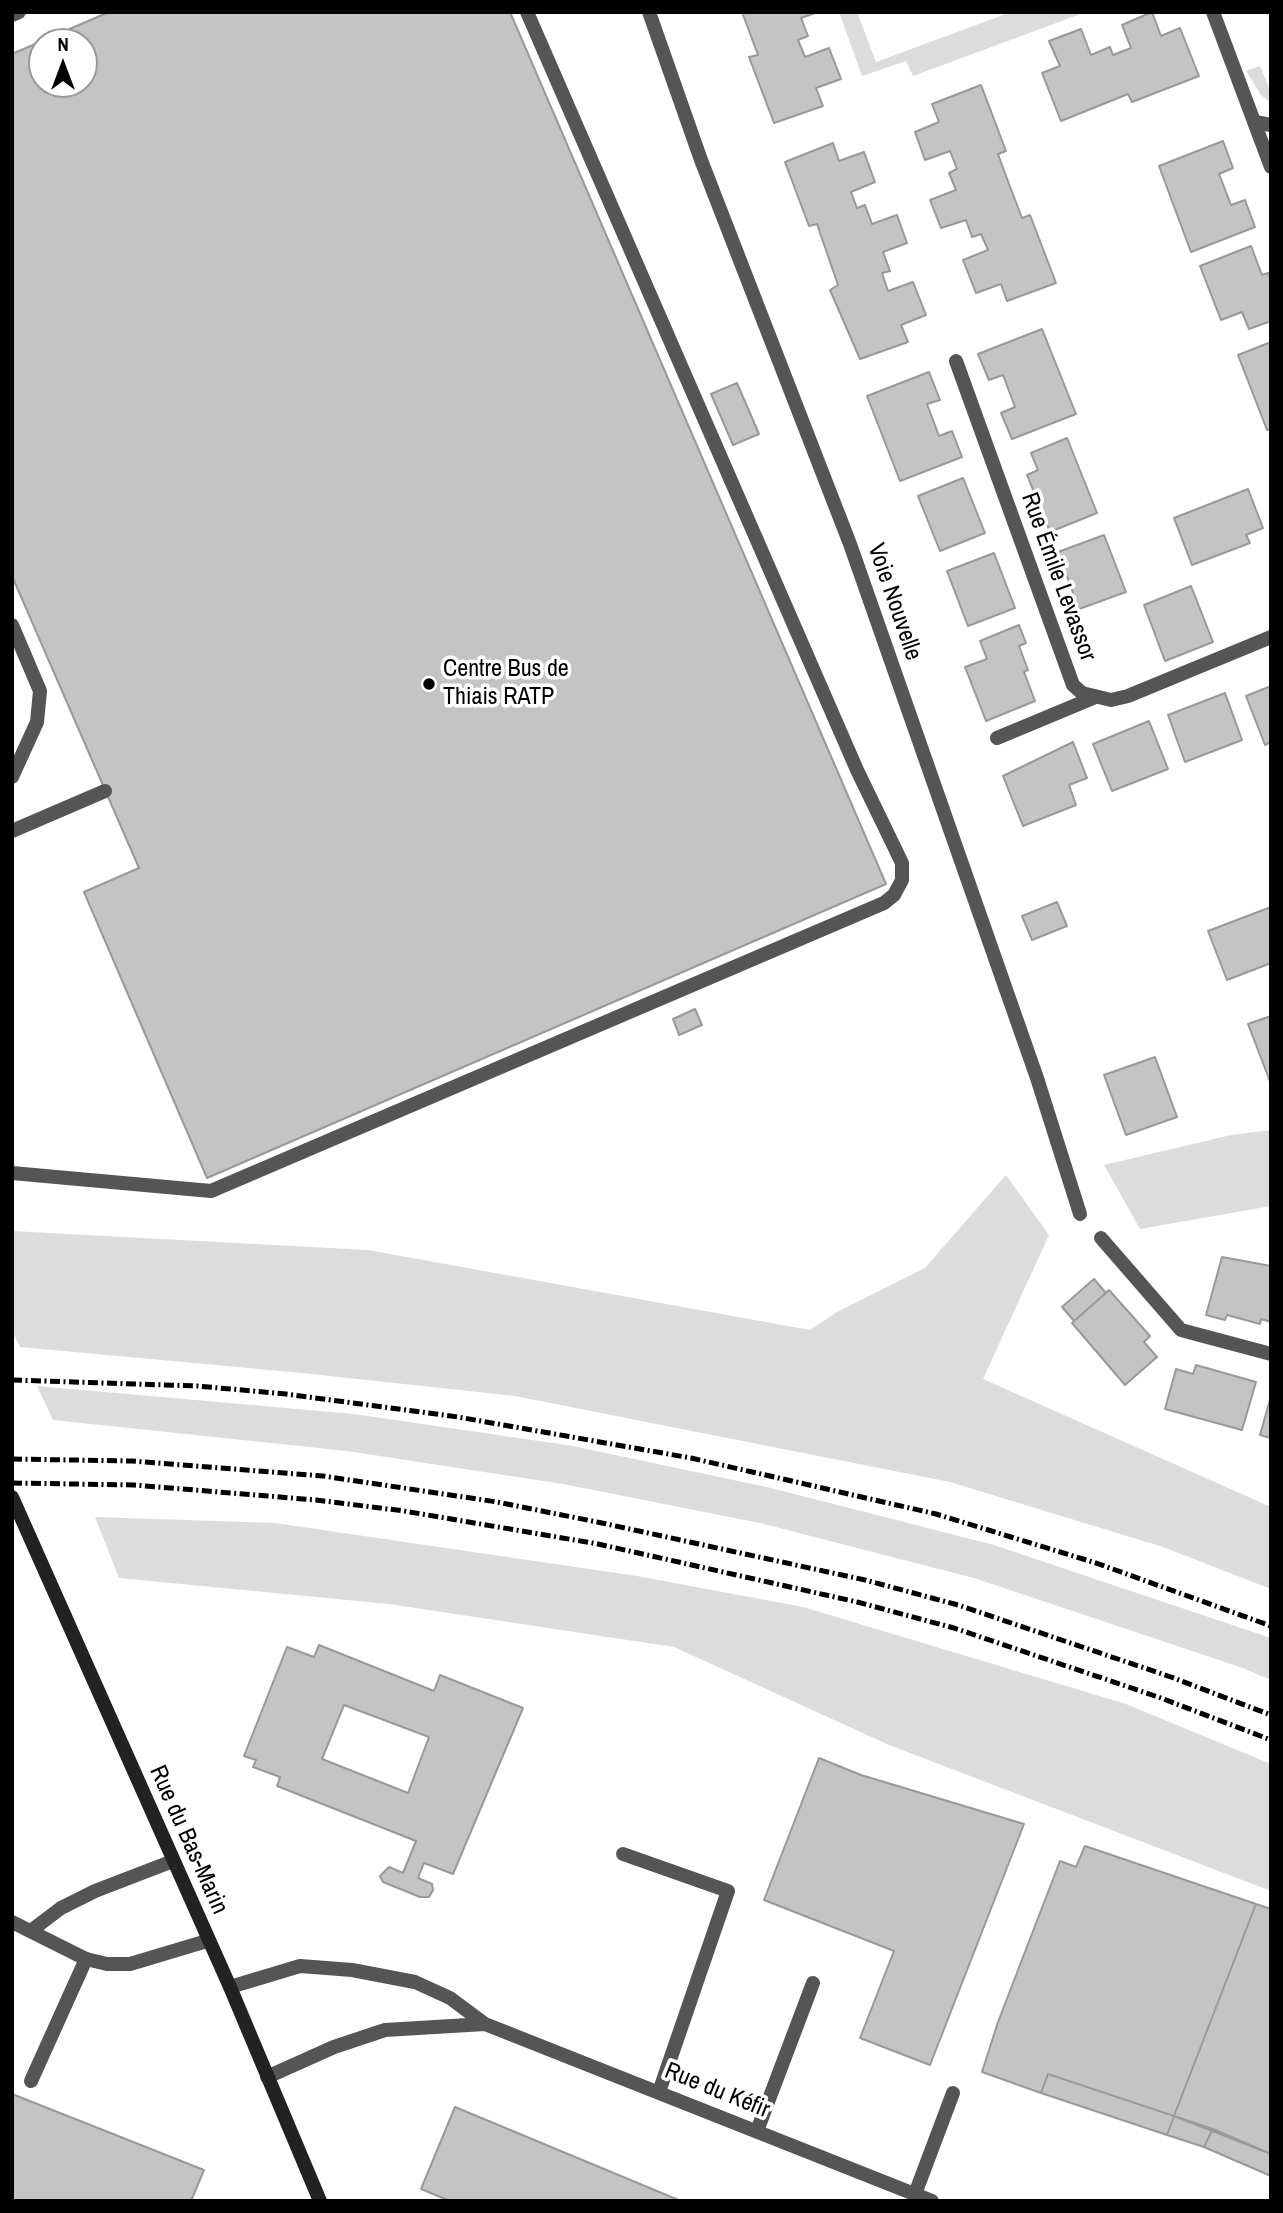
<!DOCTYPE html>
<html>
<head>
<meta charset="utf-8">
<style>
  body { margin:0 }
  #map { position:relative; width:1283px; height:2213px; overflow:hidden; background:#fff; font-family:"Archivo Narrow",sans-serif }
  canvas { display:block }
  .frame { position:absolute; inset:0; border:14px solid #000; pointer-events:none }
  .north { position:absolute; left:28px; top:28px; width:70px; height:70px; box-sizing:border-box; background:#fff; border:2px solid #999; border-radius:50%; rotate:0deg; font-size:19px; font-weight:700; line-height:28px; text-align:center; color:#000 }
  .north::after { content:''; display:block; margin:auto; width:24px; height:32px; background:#000; clip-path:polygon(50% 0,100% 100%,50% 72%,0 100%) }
</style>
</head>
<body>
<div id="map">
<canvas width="1283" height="2213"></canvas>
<div class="frame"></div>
<div class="north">N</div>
</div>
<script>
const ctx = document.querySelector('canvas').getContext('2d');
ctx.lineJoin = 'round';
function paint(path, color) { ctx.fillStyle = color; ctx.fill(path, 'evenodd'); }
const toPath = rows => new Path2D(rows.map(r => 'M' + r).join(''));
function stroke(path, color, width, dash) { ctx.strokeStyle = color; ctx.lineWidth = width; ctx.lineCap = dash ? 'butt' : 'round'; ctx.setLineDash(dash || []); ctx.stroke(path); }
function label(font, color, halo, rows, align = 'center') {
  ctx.font = font + ' "Archivo Narrow",sans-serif'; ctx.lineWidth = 7; ctx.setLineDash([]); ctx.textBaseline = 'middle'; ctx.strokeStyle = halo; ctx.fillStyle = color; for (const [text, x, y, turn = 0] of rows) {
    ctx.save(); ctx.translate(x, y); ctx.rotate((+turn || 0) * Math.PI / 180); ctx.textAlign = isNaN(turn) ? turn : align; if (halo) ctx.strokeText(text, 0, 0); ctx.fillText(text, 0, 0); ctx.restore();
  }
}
const green = toPath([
  [839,12,857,12,876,62,1011,12,1086,12,913,76,906,61,862,76],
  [1260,66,1271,93,1271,103,1261,95,1246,71],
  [1271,1130,1271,1206,1140,1229,1104,1165,1231,1135],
  [1006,1175,1049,1235,983,1379,1271,1507,1271,1589,1163,1547,950,1482,515,1396,302,1373,20,1347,12,1330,12,1231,368,1250,810,1330,837,1312,925,1268],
  [37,1386,354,1414,573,1446,771,1488,994,1545,1271,1638,1271,1680,1240,1667,974,1578,760,1523,563,1484,347,1451,53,1420],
  [95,1517,275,1523,637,1576,803,1607,1126,1704,1271,1764,1271,1891,889,1745,674,1647,389,1604,119,1578]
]);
const building = toPath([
  [109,12,510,12,886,884,207,1178,84,892,139,868,12,576,12,54,109,12],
  [42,42,84,42,84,84,42,84,42,42],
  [742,12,818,12,801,18,808,36,798,40,805,57,829,48,838,71,841,79,816,88,823,106,774,123,749,57,758,55,742,12],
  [1152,12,1161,36,1180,28,1199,76,1132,102,1128,94,1061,121,1042,73,1060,66,1049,41,1081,29,1091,55,1110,47,1113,55,1131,48,1122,25,1152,12],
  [981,85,1006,151,998,154,1009,184,1022,218,1030,215,1056,283,1007,301,1001,284,976,293,963,260,988,250,981,234,972,237,966,220,941,228,930,200,956,190,949,173,957,169,950,151,925,160,915,132,939,122,932,104,981,85],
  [1223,141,1233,168,1219,174,1226,192,1231,205,1245,200,1255,227,1191,252,1159,166,1223,141],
  [833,143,839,161,864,152,875,182,851,192,857,208,865,205,872,224,897,215,907,243,883,252,890,271,882,273,888,291,913,282,926,315,901,325,908,342,860,359,830,290,838,285,817,224,809,226,785,162,833,143],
  [1251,246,1262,275,1268,273,1271,280,1271,321,1249,329,1242,312,1221,320,1200,266,1251,246],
  [1042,329,1076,414,1012,439,1001,413,1015,407,1003,375,989,380,978,354,1042,329],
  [1271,342,1271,429,1267,430,1238,355,1271,342],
  [929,372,940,400,927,404,939,436,952,431,962,457,900,481,867,396,929,372],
  [737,383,759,434,733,445,711,394,737,383],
  [1067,438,1097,513,1050,532,1027,475,1038,470,1031,453,1067,438],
  [963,478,985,533,940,551,918,496,963,478],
  [1248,489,1263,528,1246,535,1250,543,1192,565,1174,518,1248,489],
  [1104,535,1126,592,1079,609,1058,552,1104,535],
  [994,553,1015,608,968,626,947,571,994,553],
  [1191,586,1213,642,1165,661,1144,605,1191,586],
  [1019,625,1026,643,1019,646,1028,670,1024,672,1035,701,986,721,965,667,987,659,980,641,1019,625],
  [1271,686,1271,742,1265,745,1246,696,1271,686],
  [1225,693,1242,740,1185,762,1168,715,1225,693],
  [1149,721,1168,769,1112,791,1093,744,1149,721],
  [1073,742,1087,778,1069,785,1076,805,1023,826,1003,776,1073,742],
  [1057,902,1067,926,1032,940,1022,916,1057,902],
  [1271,907,1271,963,1227,980,1208,931,1271,907],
  [695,1009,702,1025,679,1035,673,1019,695,1009],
  [1271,1016,1271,1084,1248,1024,1271,1016],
  [1155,1057,1177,1117,1126,1135,1104,1075,1155,1057],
  [1222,1257,1271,1266,1271,1322,1261,1319,1260,1324,1227,1315,1225,1320,1206,1315,1222,1257],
  [1094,1279,1106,1293,1074,1321,1062,1307,1094,1279],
  [1109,1290,1150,1336,1144,1342,1157,1357,1125,1385,1072,1323,1109,1290],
  [1196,1365,1256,1382,1242,1430,1165,1409,1176,1369,1193,1374,1196,1365],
  [1271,1396,1271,1438,1260,1435,1271,1396],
  [319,1645,434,1691,440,1675,523,1708,453,1874,424,1863,418,1878,432,1884,433,1890,429,1897,420,1897,383,1882,380,1876,389,1867,403,1873,416,1841,277,1786,280,1777,253,1767,256,1760,244,1756,287,1647,314,1657,319,1645],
  [344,1705,429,1737,408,1793,322,1759,344,1705],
  [819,1758,861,1775,1024,1824,930,2065,860,2038,894,1951,764,1900,819,1758],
  [1085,1846,1256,1904,1174,2116,1048,2074,1041,2093,982,2072,998,2022,1060,1861,1076,1867,1085,1846],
  [1256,1904,1271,1909,1271,2154,1174,2116,1256,1904],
  [1048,2074,1174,2116,1167,2135,1041,2093,1048,2074],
  [12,2094,204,2170,191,2201,12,2201,12,2094],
  [455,2107,681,2201,450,2201,421,2189,455,2107],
  [1174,2116,1213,2129,1204,2147,1167,2135,1174,2116],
  [1213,2129,1271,2154,1271,2176,1204,2147,1213,2129]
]);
const service = toPath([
  [649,12,701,160,850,544,1037,1078,1080,1214],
  [12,15,19,12],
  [1255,122,1271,125],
  [12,625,40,691,37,722,12,777],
  [997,738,1093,698],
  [12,831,105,791],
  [12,1173,211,1191,884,903,894,895,902,880,902,863,857,770,527,12],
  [623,1854,728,1891,659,2092],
  [31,2081,86,1959],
  [757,2131,813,1983],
  [915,2194,953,2093]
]);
const minor = toPath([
  [1213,12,1271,167],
  [956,361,1073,685,1082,693,1111,700,1128,696,1271,637],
  [1101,1238,1181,1330,1271,1354],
  [12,1922,86,1959,107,1964,130,1964,207,1941],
  [32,1930,61,1908,95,1891,173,1861],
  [230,1987,300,1966,352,1970,415,1982,450,1998,485,2024,932,2201],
  [267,2077,334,2047,385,2030,485,2024]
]);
const secondary = toPath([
  [12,1497,230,1987,320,2201]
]);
const rail = toPath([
  [12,1380,197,1386,286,1394,458,1417,691,1458,936,1514,1096,1563,1271,1626],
  [12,1459,132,1461,323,1476,497,1502,602,1523,865,1580,958,1605,1171,1677,1271,1715],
  [12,1483,134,1485,316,1500,404,1511,598,1544,857,1602,954,1628,1161,1698,1271,1740]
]);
const markers = [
  [429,684,7,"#000"]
];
const streetNames = [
  ["Rue Émile Levassor",1058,577,70],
  ["Voie Nouvelle",894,602,71],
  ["Rue du Bas-Marin",188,1840,66],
  ["Rue du Kéfir",717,2091,22]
];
const poiNames = [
  ["Centre Bus de",443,670],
  ["Thiais RATP",443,698]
];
paint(green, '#dcdcdc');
paint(building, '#c4c4c4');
stroke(building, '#999', 2);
stroke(service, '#555', 14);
stroke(minor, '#555', 14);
stroke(secondary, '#222', 14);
stroke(rail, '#000', 5, [10, 3.5, 2, 3.5]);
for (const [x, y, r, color] of markers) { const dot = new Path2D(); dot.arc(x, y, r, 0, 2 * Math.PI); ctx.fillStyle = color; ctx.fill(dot); stroke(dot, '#fff', 2.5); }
label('24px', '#000', '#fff', streetNames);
label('24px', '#000', '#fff', poiNames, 'left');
</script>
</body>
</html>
